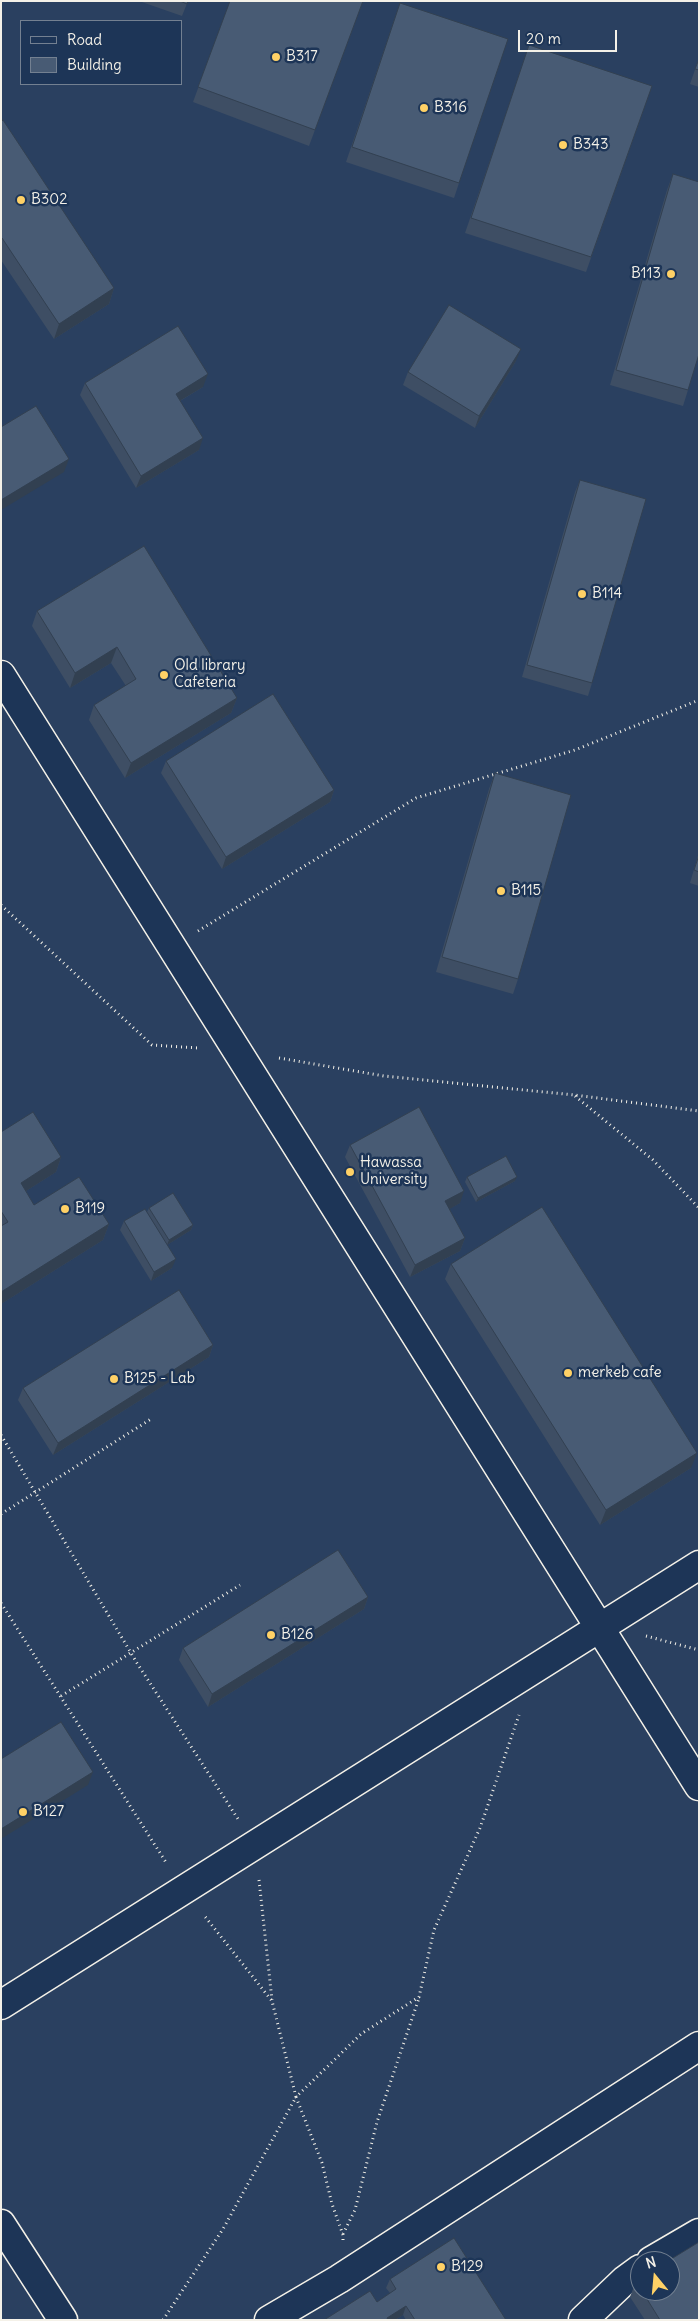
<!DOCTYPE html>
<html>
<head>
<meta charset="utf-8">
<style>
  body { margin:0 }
  #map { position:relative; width:700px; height:2321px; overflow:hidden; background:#1d3557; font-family:Delius,sans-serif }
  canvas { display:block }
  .frame { position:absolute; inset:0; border:2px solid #f4f1e8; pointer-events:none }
  .legend { position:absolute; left:20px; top:20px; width:162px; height:65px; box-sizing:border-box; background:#1d3557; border:1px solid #738091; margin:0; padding:6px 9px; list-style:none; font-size:15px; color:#f4f1e8 }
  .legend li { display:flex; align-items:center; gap:10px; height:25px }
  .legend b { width:25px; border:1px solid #738091 }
  .north { position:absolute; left:630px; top:2251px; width:50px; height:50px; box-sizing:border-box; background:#1d3557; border:1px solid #738091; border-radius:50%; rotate:343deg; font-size:14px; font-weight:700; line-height:20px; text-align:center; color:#f4f1e8 }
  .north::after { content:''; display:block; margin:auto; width:18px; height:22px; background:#ffd166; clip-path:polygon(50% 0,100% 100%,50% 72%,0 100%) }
  .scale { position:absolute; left:518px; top:30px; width:99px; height:22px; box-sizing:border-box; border:2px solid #f4f1e8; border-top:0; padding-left:6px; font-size:15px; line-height:18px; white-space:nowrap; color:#f4f1e8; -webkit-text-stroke:4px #1d3557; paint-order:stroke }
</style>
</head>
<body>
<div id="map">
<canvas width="700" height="2321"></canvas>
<div class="frame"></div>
<ul class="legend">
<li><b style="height:6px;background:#1d3557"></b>Road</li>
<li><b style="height:14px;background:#485b74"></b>Building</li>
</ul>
<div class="north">N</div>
<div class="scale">20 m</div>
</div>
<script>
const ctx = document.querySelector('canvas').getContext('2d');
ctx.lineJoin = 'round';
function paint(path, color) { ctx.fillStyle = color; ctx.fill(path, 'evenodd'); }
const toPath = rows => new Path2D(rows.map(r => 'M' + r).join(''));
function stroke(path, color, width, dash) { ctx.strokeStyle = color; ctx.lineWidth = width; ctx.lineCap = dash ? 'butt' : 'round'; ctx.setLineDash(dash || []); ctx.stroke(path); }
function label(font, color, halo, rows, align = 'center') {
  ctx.font = font + ' Delius,sans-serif'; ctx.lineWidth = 5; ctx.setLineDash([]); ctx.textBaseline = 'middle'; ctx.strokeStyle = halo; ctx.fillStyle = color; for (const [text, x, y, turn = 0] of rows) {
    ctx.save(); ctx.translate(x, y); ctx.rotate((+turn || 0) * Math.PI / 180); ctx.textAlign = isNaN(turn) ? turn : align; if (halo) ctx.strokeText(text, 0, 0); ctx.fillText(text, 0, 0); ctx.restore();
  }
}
const built = toPath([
  [1,1,699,1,699,2320,1,2320],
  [21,21,181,21,181,84,21,84],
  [640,2261,670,2261,670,2291,640,2291]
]);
const path = toPath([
  [1,905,152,1045,198,1048],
  [198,931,416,798,575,750,699,700],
  [279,1058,384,1076,574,1095,699,1111],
  [575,1096,653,1160,699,1208],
  [1,1435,137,1663,238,1819],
  [1,1514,151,1419],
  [1,1603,167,1864],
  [646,1636,699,1650],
  [61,1696,240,1585],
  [259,1880,272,2000],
  [343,2234,355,2210,377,2122,419,1998],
  [343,2240,343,2235,332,2204,322,2163,296,2097,361,2034,419,1997,434,1930,480,1828,519,1715],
  [163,2320,223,2229,296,2097,272,2001,203,1914]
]);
const minor = toPath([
  [1,675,699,1786],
  [1,2005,699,1565],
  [1,2224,63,2320],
  [651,2261,699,2233],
  [269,2320,339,2279,699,2046],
  [583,2320,625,2280,640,2269]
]);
const wall = toPath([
  [139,1,188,1,182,16],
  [230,1,363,1,309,146,193,102],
  [400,3,459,183,454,198,346,162],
  [699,58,699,87,690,84],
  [524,61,652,86,586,272,465,233],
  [1,122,114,288,109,304,54,339,1,260],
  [673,174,688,390,683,406,610,385,667,190],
  [516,361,475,428,403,385,408,372],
  [85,383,203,387,180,401,199,450,136,488,80,395],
  [580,480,592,683,588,696,522,677,575,492],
  [37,611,237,698,231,713,125,778,89,720,94,705,126,686,111,663,70,688,32,626],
  [166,761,334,790,330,802,222,869,161,773],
  [495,773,518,979,513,994,436,972,489,789],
  [699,852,699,886,690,883],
  [1,1132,61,1157,56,1172,26,1191,34,1205,109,1224,103,1240,1,1304],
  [350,1145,460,1203,449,1209,465,1238,460,1251,410,1277,345,1157],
  [467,1177,515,1181,476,1202,465,1182],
  [149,1208,193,1225,191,1230,167,1245,147,1212],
  [124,1221,172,1268,151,1281,120,1230],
  [451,1264,691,1468,600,1525,445,1279],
  [213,1345,209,1357,53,1455,18,1400,23,1388],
  [368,1597,364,1609,208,1707,179,1660,183,1648],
  [390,2279,506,2320,406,2320,403,2315,395,2320,324,2320,377,2302,390,2293,386,2288],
  [640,2279,640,2291,670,2291,699,2320,645,2320,630,2297,636,2281]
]);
const shadedWall = toPath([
  [114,288,109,304,54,339,59,324],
  [521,349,516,361,475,428,479,416],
  [208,374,203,387,171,406,176,394],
  [203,438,199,450,136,488,141,476],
  [69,459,64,472,1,510,1,500],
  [117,647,111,663,70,688,75,673],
  [237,698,231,713,125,778,131,763],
  [334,790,330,802,222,869,226,857],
  [61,1157,56,1172,15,1198,21,1183],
  [517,1177,515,1181,476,1202,478,1198],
  [464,1191,460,1203,441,1214,445,1201],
  [109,1224,103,1240,1,1304,1,1292],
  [193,1225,191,1230,167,1245,169,1240],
  [465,1238,460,1251,410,1277,415,1265],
  [176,1259,172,1268,151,1281,154,1272],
  [213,1345,209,1357,53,1455,58,1443],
  [697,1453,691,1468,600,1525,606,1510],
  [368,1597,364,1609,208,1707,212,1694],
  [93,1772,88,1785,1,1839,1,1829],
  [406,2306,403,2315,395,2320,386,2320,387,2318]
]);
const building = toPath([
  [180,1,188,1,187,4,180,1],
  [230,1,363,1,315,130,198,87,230,1],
  [400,3,508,39,459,183,352,147,400,3],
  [529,45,652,86,591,257,471,218,529,45],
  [699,59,699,70,695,69,699,59],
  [3,120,114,288,59,324,2,238,1,238,1,122,3,120],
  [673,174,699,182,699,354,688,390,616,370,673,174],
  [449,305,521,349,479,416,408,372,449,305],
  [178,326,208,374,176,394,203,438,141,476,85,383,178,326],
  [36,406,69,459,1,500,1,427,36,406],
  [580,480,646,499,592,683,527,665,580,480],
  [144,546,237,698,131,763,94,705,136,679,117,647,75,673,37,611,144,546],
  [273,694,334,790,226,857,166,761,273,694],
  [495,773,571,795,518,979,442,957,495,773],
  [699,855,699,872,694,870,699,855],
  [419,1107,464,1191,445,1201,465,1238,415,1265,350,1145,419,1107],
  [33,1112,61,1157,21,1183,34,1205,79,1177,109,1224,1,1292,1,1226,8,1222,1,1211,1,1132,33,1112],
  [506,1156,517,1177,478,1198,467,1177,506,1156],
  [173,1193,193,1225,169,1240,149,1208,173,1193],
  [542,1207,697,1453,606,1510,451,1264,542,1207],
  [145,1209,176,1259,154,1272,124,1221,145,1209],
  [179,1290,213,1345,58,1443,23,1388,179,1290],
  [338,1550,368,1597,212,1694,183,1648,338,1550],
  [61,1722,93,1772,1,1829,1,1759,61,1722],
  [454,2238,506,2320,415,2320,406,2306,387,2318,388,2320,324,2320,370,2291,377,2302,396,2289,390,2279,454,2238],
  [699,2242,699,2320,660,2320,642,2291,670,2291,670,2261,668,2261,699,2242],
  [640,2279,640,2288,636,2281,640,2279]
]);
const markers = [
  [276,57,5,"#ffd166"],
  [424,108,5,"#ffd166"],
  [563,145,5,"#ffd166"],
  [21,200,5,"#ffd166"],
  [671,274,5,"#ffd166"],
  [582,594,5,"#ffd166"],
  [164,675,5,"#ffd166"],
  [501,891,5,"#ffd166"],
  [350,1172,5,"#ffd166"],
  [65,1209,5,"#ffd166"],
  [568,1373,5,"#ffd166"],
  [114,1379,5,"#ffd166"],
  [271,1635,5,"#ffd166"],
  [23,1812,5,"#ffd166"],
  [441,2267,5,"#ffd166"]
];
const poiNames = [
  ["B317",286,57],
  ["B316",434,108],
  ["B343",573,145],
  ["B302",31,200],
  ["B113",661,274,"right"],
  ["B114",592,594],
  ["Old library",174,666],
  ["Cafeteria",174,683],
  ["B115",511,891],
  ["Hawassa",360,1163],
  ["University",360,1180],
  ["B119",75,1209],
  ["merkeb cafe",578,1373],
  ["B125 - Lab",124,1379],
  ["B126",281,1635],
  ["B127",33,1812],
  ["B129",451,2267]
];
paint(built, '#2a4060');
stroke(minor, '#f4f1e8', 31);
stroke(path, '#f4f1e8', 3, [1, 4]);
stroke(minor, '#1d3557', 28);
paint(wall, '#3e4e64');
paint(shadedWall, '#324051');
paint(building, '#485b74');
stroke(building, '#324051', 1);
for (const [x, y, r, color] of markers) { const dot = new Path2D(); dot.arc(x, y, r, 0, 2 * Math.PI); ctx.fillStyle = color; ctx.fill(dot); stroke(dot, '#1d3557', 2); }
label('15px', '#f4f1e8', '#1d3557', poiNames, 'left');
</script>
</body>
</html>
